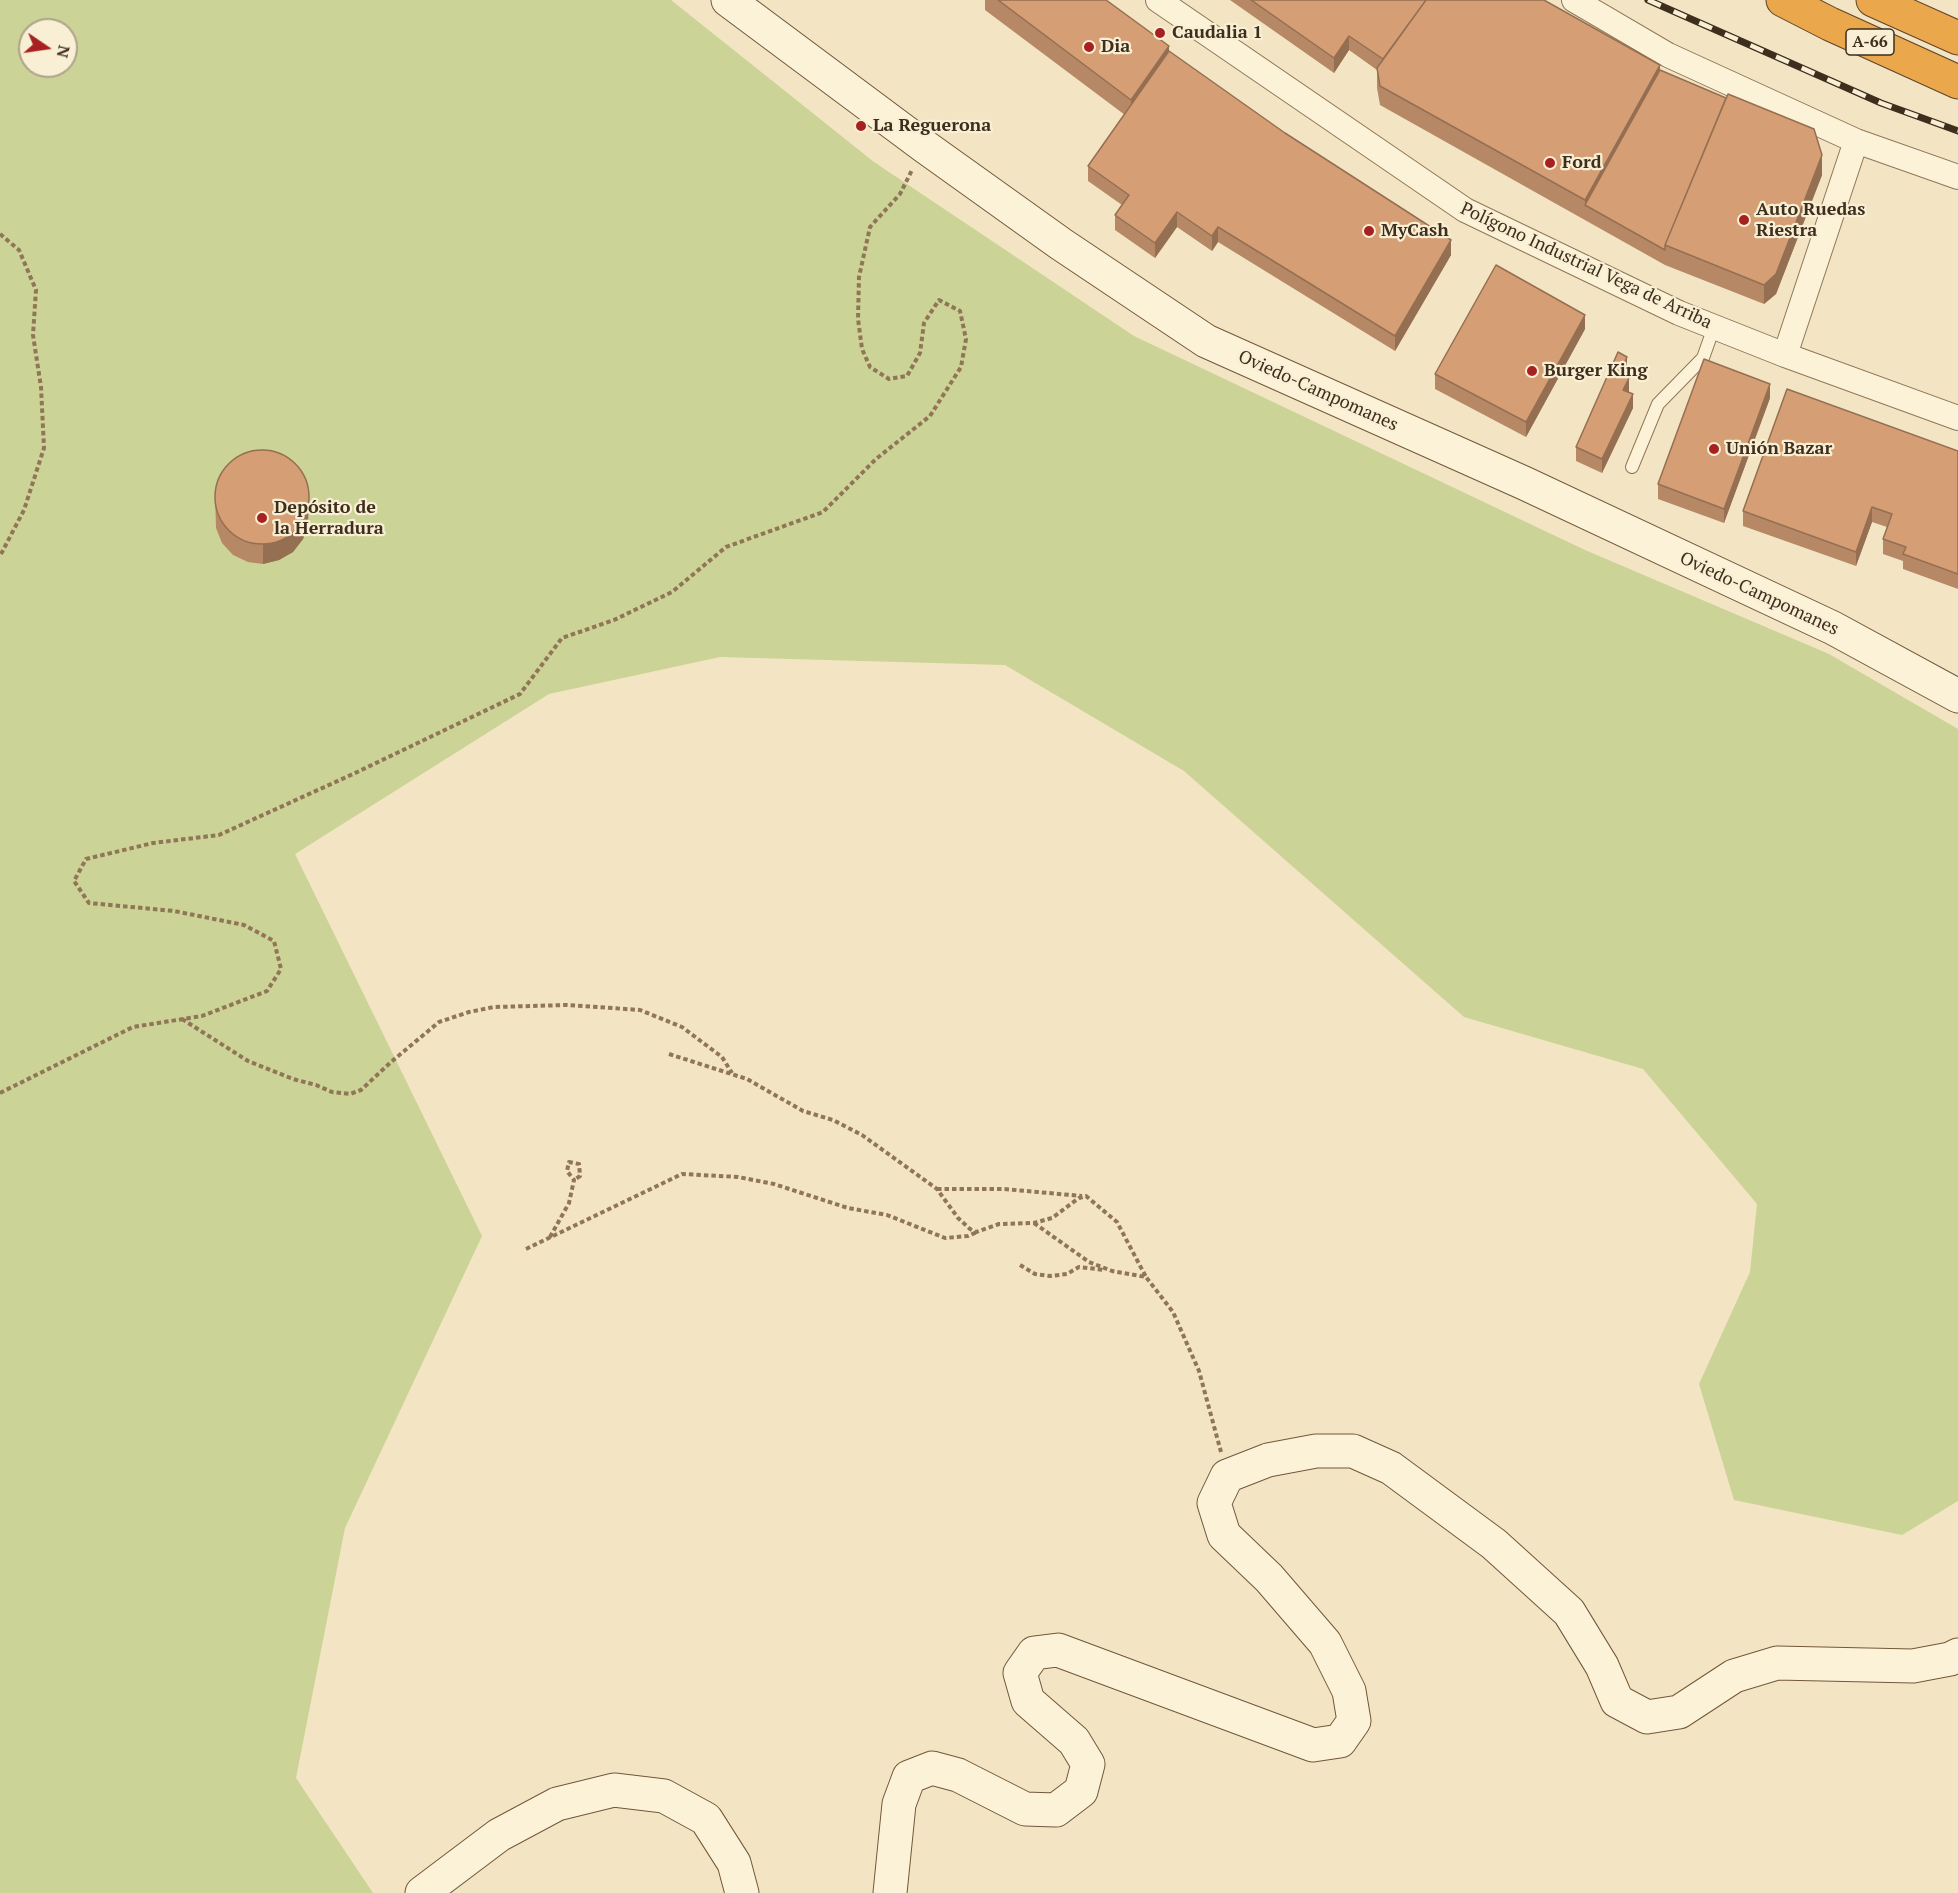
<!DOCTYPE html>
<html>
<head>
<meta charset="utf-8">
<style>
  body { margin:0 }
  #map { position:relative; width:1958px; height:1893px; overflow:hidden; background:#f3e5c3; font-family:"PT Serif",serif }
  canvas { display:block }
  .north { position:absolute; left:18px; top:18px; width:60px; height:60px; box-sizing:border-box; background:#f9efd4; border:2px solid #aea28b; border-radius:50%; rotate:103deg; font-size:16px; font-weight:700; line-height:24px; text-align:center; color:#3e2e1d }
  .north::after { content:''; display:block; margin:auto; width:21px; height:27px; background:#a62120; clip-path:polygon(50% 0,100% 100%,50% 72%,0 100%) }
</style>
</head>
<body>
<div id="map">
<canvas width="1958" height="1893"></canvas>
<div class="north">N</div>
</div>
<script>
const ctx = document.querySelector('canvas').getContext('2d');
ctx.lineJoin = 'round';
function paint(path, color) { ctx.fillStyle = color; ctx.fill(path, 'evenodd'); }
const toPath = rows => new Path2D(rows.map(r => 'M' + r).join(''));
function stroke(path, color, width, dash) { ctx.strokeStyle = color; ctx.lineWidth = width; ctx.lineCap = dash ? 'butt' : 'round'; ctx.setLineDash(dash || []); ctx.stroke(path); }
function label(font, color, halo, rows, align = 'center') {
  ctx.font = font + ' "PT Serif",serif'; ctx.lineWidth = 4.5; ctx.setLineDash([]); ctx.textBaseline = 'middle'; ctx.strokeStyle = halo; ctx.fillStyle = color; for (const [text, x, y, turn = 0] of rows) {
    ctx.save(); ctx.translate(x, y); ctx.rotate((+turn || 0) * Math.PI / 180); ctx.textAlign = isNaN(turn) ? turn : align; if (halo) ctx.strokeText(text, 0, 0); ctx.fillText(text, 0, 0); ctx.restore();
  }
}
const green = toPath([
  [0,0,671,0,874,162,1134,336,1585,550,1829,654,1958,729,1958,1501,1902,1535,1734,1500,1699,1384,1750,1272,1757,1204,1643,1069,1464,1017,1184,771,1005,665,720,657,549,694,295,854,482,1236,345,1528,296,1778,373,1893,0,1893],
  [30,30,66,30,66,66,30,66]
]);
const path = toPath([
  [0,234,19,250,36,290,33,335,41,387,44,448,24,510,0,556],
  [182,1019,248,1061,293,1079,316,1085,332,1092,350,1094,361,1090,391,1062,439,1022,469,1012,494,1007,567,1005,640,1010,682,1027,722,1057,732,1073],
  [669,1054,747,1079,803,1111,833,1120,862,1135,937,1189,958,1218,970,1229,976,1232,999,1224,1034,1223,1052,1218,1079,1198,1086,1196,1117,1222,1146,1277],
  [0,1093,133,1027,202,1016,267,991,281,969,274,941,244,925,174,911,89,903,74,881,86,859,153,843,219,835,353,774,520,694,562,638,614,620,672,592,726,547,823,512,876,459,930,416,961,367,966,339,960,311,939,300,924,323,920,353,907,376,889,379,870,367,862,349,858,319,859,277,870,227,900,194,912,170],
  [937,1189,1004,1189,1082,1196],
  [1034,1223,1089,1262,1112,1271,1146,1277,1173,1312,1199,1371,1221,1452],
  [550,1237,569,1203,574,1180,567,1171,569,1162,579,1164,580,1176,574,1180],
  [526,1249,682,1174,738,1177,774,1184,848,1208,887,1215,945,1238,968,1236,977,1232],
  [1020,1265,1035,1274,1050,1276,1067,1274,1079,1267,1105,1270]
]);
const lane = toPath([
  [1632,467,1658,404,1703,358,1714,327]
]);
const street = toPath([
  [1158,0,1465,210,1679,313,1785,355,1958,418],
  [1574,0,1668,55,1856,141,1958,177],
  [1785,355,1856,141]
]);
const secondary = toPath([
  [728,0,924,146,1061,244,1206,341,1524,483,1833,628,1958,696],
  [422,1893,499,1835,557,1804,614,1790,664,1796,706,1819,734,1863,742,1893],
  [890,1893,899,1804,909,1777,932,1768,958,1775,1025,1809,1056,1810,1081,1791,1088,1764,1074,1741,1028,1701,1020,1673,1034,1653,1058,1650,1313,1745,1340,1741,1354,1721,1349,1691,1325,1643,1269,1578,1224,1535,1214,1503,1227,1476,1268,1460,1316,1451,1353,1451,1391,1468,1494,1544,1569,1612,1602,1666,1617,1701,1647,1717,1679,1712,1734,1676,1777,1663,1913,1666,1950,1659,1958,1655]
]);
const highway = toPath([
  [1783,0,1830,24,1958,82],
  [1873,0,1958,38]
]);
const rail = toPath([
  [1648,0,1881,103,1958,131]
]);
const wall = toPath([
  [985,0,1106,0,1169,51,1451,255,1395,351,1218,242,1212,251,1177,227,1155,258,1115,230,1115,215,1122,205,1088,181,1088,166,1125,115,985,10],
  [1230,0,1544,0,1660,70,1822,175,1776,294,1764,304,1665,265,1380,105,1377,88,1377,70,1349,50,1334,73],
  [1585,329,1526,437,1435,389,1435,374],
  [1627,372,1625,376,1633,408,1602,473,1576,461,1576,447],
  [1770,398,1724,523,1658,499,1658,484],
  [1958,451,1958,589,1903,569,1903,561,1883,554,1883,539,1887,527,1872,522,1856,566,1743,526,1743,511],
  [215,492,308,524,303,539,293,552,279,560,263,564,248,562,233,555,222,543,216,528]
]);
const shadedWall = toPath([
  [1349,36,1349,50,1334,73,1334,58],
  [1169,46,1169,66,1131,120,1131,100],
  [1660,65,1660,85,1585,205,1585,200],
  [1822,155,1822,175,1776,294,1764,304,1764,285],
  [1177,212,1177,227,1155,258,1155,243],
  [1218,227,1218,242,1212,251,1212,236],
  [1451,240,1451,255,1395,351,1395,336],
  [1585,315,1585,329,1526,437,1526,422],
  [1627,357,1627,372,1620,388,1620,373],
  [1629,378,1629,393,1623,390],
  [1770,384,1770,398,1724,523,1724,509],
  [1633,394,1633,408,1602,473,1602,459],
  [309,489,308,524,303,539,293,552,279,560,263,564,263,544],
  [1872,507,1872,522,1856,566,1856,552]
]);
const building = toPath([
  [998,0,1106,0,1169,46,1131,100,998,0],
  [1251,0,1426,0,1383,59,1349,36,1334,58,1251,0],
  [1426,0,1544,0,1660,65,1585,200,1380,86,1377,68,1426,0],
  [1169,51,1285,133,1451,240,1395,336,1218,227,1212,236,1177,212,1155,243,1115,215,1129,195,1088,166,1169,51],
  [1660,70,1726,98,1665,245,1665,250,1585,205,1660,70],
  [1728,94,1814,129,1822,155,1776,274,1764,285,1665,245,1728,94],
  [1496,265,1585,315,1526,422,1435,374,1496,265],
  [1618,352,1627,357,1620,373,1629,378,1623,390,1633,394,1602,459,1576,447,1618,352],
  [1704,359,1770,384,1724,509,1658,484,1704,359],
  [1787,389,1958,451,1958,574,1903,554,1906,547,1883,539,1892,514,1872,507,1856,552,1743,511,1787,389],
  '215 497a47 47 0 1 1 94 0a47 47 0 1 1-94 0Z'
]);
const markers = [
  [1160,33,6,"#a62120"],
  [1089,47,6,"#a62120"],
  [861,126,6,"#a62120"],
  [1550,163,6,"#a62120"],
  [1744,220,6,"#a62120"],
  [1369,231,6,"#a62120"],
  [1532,371,6,"#a62120"],
  [1714,449,6,"#a62120"],
  [262,518,6,"#a62120"]
];
const shields = [
  [1870,42,48]
];
const shieldNames = [
  ["A-66",1870,42]
];
const poiNames = [
  ["Caudalia 1",1172,33],
  ["Dia",1101,47],
  ["La Reguerona",873,126],
  ["Ford",1562,163],
  ["Auto Ruedas",1756,210],
  ["Riestra",1756,231],
  ["MyCash",1381,231],
  ["Burger King",1544,371],
  ["Unión Bazar",1726,449],
  ["Depósito de",274,508],
  ["la Herradura",274,529]
];
const streetNames = [
  ["Polígono Industrial Vega de Arriba",1586,266,25],
  ["Oviedo-Campomanes",1318,391,24],
  ["Oviedo-Campomanes",1759,594,25]
];
paint(green, '#cbd396');
stroke(lane, '#907657', 14);
stroke(street, '#907657', 26);
stroke(secondary, '#72573a', 35);
stroke(highway, '#5d442c', 35);
stroke(path, '#907657', 4, [4.5, 3]);
stroke(lane, '#fcf2d8', 12);
stroke(street, '#fcf2d8', 24);
stroke(secondary, '#fcf2d8', 33);
stroke(highway, '#eba74b', 33);
stroke(rail, '#3e2e1d', 7);
stroke(rail, '#f9efd4', 4.5, [14]);
paint(wall, '#b78865');
paint(shadedWall, '#956f52');
paint(building, '#d59e75');
stroke(building, '#956f52', 1.5);
for (const [x, y, r, color] of markers) { const dot = new Path2D(); dot.arc(x, y, r, 0, 2 * Math.PI); ctx.fillStyle = color; ctx.fill(dot); stroke(dot, '#f9efd4', 2); }
for (const [x, y, w] of shields) { const box = new Path2D(); box.roundRect(x - w / 2, y - 13, w, 26, 4.5); ctx.fillStyle = '#f9efd4'; ctx.fill(box); stroke(box, '#3e2e1d', 1.5); }
label('bold 16px', '#3e2e1d', null, shieldNames);
label('bold 18px', '#3e2e1d', '#f9efd4', poiNames, 'left');
label('18px', '#3e2e1d', '#f9efd4', streetNames);
</script>
</body>
</html>
